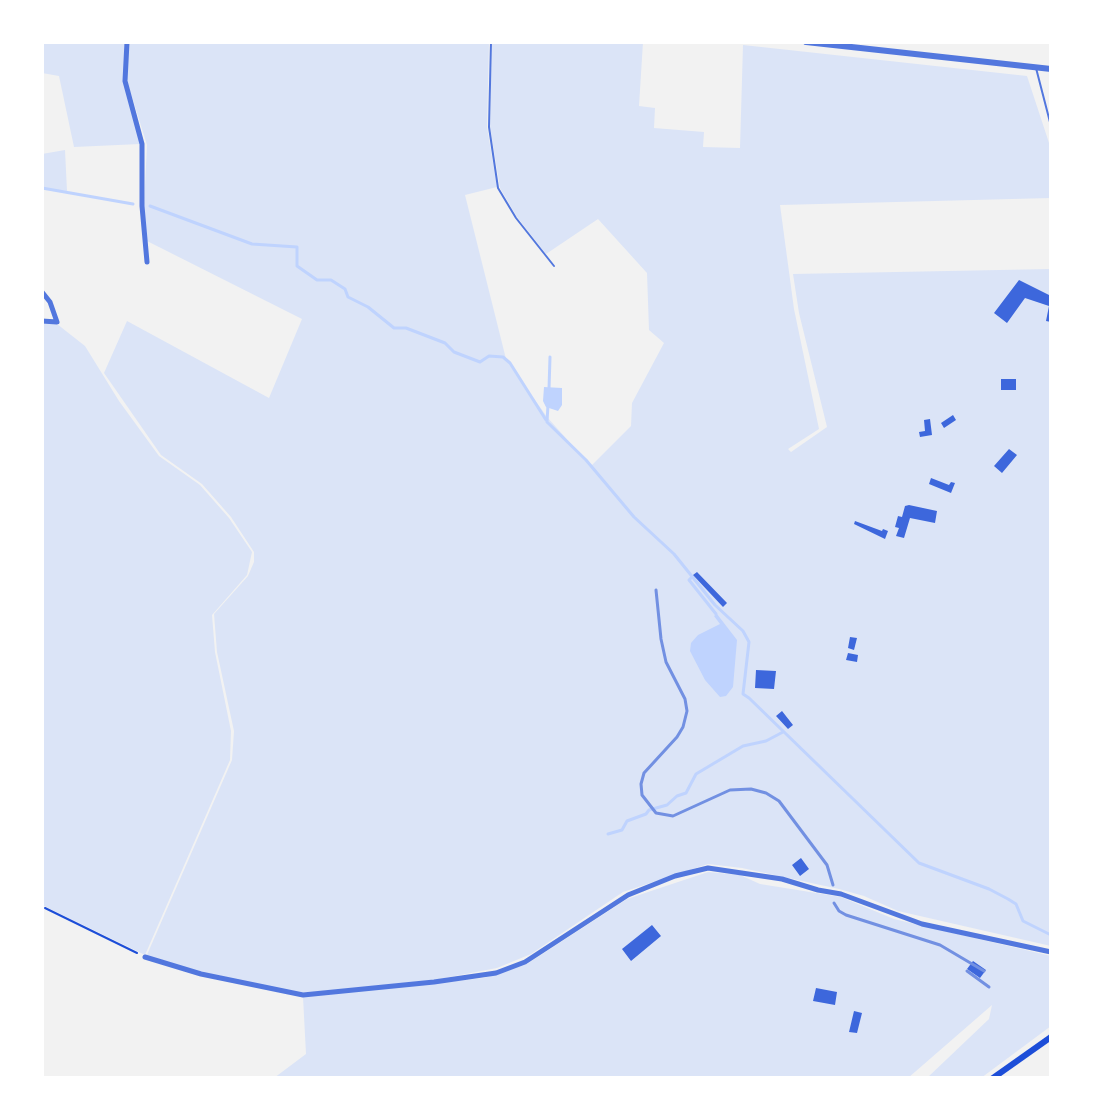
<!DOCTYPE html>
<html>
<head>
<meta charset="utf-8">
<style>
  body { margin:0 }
  #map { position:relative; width:1093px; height:1120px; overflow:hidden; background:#f2f2f2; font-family:Karla,sans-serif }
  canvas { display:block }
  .frame { position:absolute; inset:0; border:44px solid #fff; pointer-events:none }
</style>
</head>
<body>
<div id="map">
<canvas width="1093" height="1120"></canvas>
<div class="frame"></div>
</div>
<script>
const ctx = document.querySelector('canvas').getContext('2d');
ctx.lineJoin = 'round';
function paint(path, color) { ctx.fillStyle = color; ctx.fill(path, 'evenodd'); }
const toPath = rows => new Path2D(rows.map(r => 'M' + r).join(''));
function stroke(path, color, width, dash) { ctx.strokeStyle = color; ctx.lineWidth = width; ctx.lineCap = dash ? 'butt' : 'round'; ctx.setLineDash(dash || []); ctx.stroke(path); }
const green = toPath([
  [42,42,125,42,124,63,140,144,74,147,59,76,42,73],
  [128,42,489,42,487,127,497,187,465,195,506,359,547,417,591,466,631,426,632,403,664,343,649,330,647,273,598,219,546,254,517,217,500,188,490,127,492,42,643,42,639,106,655,108,654,128,704,132,703,147,740,148,743,45,1027,76,1051,149,1051,198,780,205,794,309,819,429,788,449,791,452,827,427,799,313,793,274,1051,269,1051,946,898,911,864,896,839,889,742,868,708,864,623,892,531,954,497,968,434,980,303,993,201,973,146,957,232,760,234,731,217,652,214,614,248,576,254,562,254,552,231,517,202,484,161,455,104,373,127,321,269,398,302,319,147,241,144,207,147,145,127,81],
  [65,150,67,191,42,188,42,154],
  [42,323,57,324,85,346,119,401,159,456,200,485,229,518,252,552,247,575,212,615,215,652,231,731,230,760,145,955,42,905],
  [708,872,740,875,760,884,841,897,894,919,1051,956,1051,1026,981,1078,927,1078,989,1019,992,1005,908,1078,274,1078,306,1054,303,997,484,978,527,964,627,899]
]);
const water = toPath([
  [544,387,562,388,562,405,558,411,546,407,543,401],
  [717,614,737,640,733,687,726,696,720,697,705,680,690,651,691,643,698,635,720,624,714,616]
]);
const stream = toPath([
  [42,188,133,204],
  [150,206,252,244,297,247,297,266,317,280,331,280,345,289,348,297,368,307,394,328,406,328,445,343,454,352,480,362,489,356,503,357,510,363,546,420],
  [549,389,550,357],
  [548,405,547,422,586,460,634,517,674,554,715,605,743,631,749,642,743,694,749,698,919,863,989,889,1008,899,1016,904,1023,921,1051,935],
  [692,577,689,580,716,614],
  [608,834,622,830,627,821,646,814,649,810,667,805,677,796,686,793,696,774,743,746,766,741,783,732]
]);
const building = toPath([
  [1019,280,1051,296,1051,322,1046,321,1049,306,1025,298,1007,323,994,313],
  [1001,379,1016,379,1016,390,1001,390],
  [953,415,956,420,944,428,941,423],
  [930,419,932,435,920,437,919,432,925,431,924,420],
  [1009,449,1017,455,1002,473,994,466],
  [931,478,949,485,951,482,955,483,951,493,929,484],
  [909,505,937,511,935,523,910,518,904,538,896,536,899,528,895,527,898,516,902,517,905,506],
  [855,521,882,531,883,529,888,531,885,539,854,524],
  [697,572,727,603,723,607,693,575],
  [850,637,857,638,854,650,848,648],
  [848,653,858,655,857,662,846,660],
  [756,670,776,671,774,689,755,688],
  [782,711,793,725,788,729,776,716],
  [801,858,809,869,800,876,792,865],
  [652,925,661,936,631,961,622,949],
  [973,961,986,970,980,978,967,969],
  [816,988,837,992,835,1005,813,1001],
  [854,1011,862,1013,857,1033,849,1032]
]);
const path = toPath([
  [45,908,137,953]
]);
const service = toPath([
  [491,42,489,127,498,188,516,218,554,266],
  [1036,68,1051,126]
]);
const minor = toPath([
  [127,42,125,81,142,144,142,206,147,262],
  [42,292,50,302,57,322,42,321],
  [145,957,201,974,303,995,434,982,496,973,525,962,628,895,675,876,708,868,782,879,818,890,841,894,922,924,1051,952]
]);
const tertiary = toPath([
  [806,42,1051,69]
]);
const secondary = toPath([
  [993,1078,1051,1037]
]);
const rail = toPath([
  [656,590,661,639,666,662,685,699,687,711,683,727,677,737,644,773,641,784,642,795,656,813,673,816,730,790,751,789,766,793,779,801,827,865,833,885],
  [834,903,839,911,846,915,940,945,984,971],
  [967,971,989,987]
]);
paint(green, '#dbe4f7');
paint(water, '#bfd3fe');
stroke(stream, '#bfd3fe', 3);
paint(building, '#3d67dc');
stroke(path, '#1d4ed8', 2);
stroke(service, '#5277de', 2);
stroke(minor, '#5277de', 5);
stroke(tertiary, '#5277de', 6);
stroke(secondary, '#1d4ed8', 6);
stroke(rail, '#7290e2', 3);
</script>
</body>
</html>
